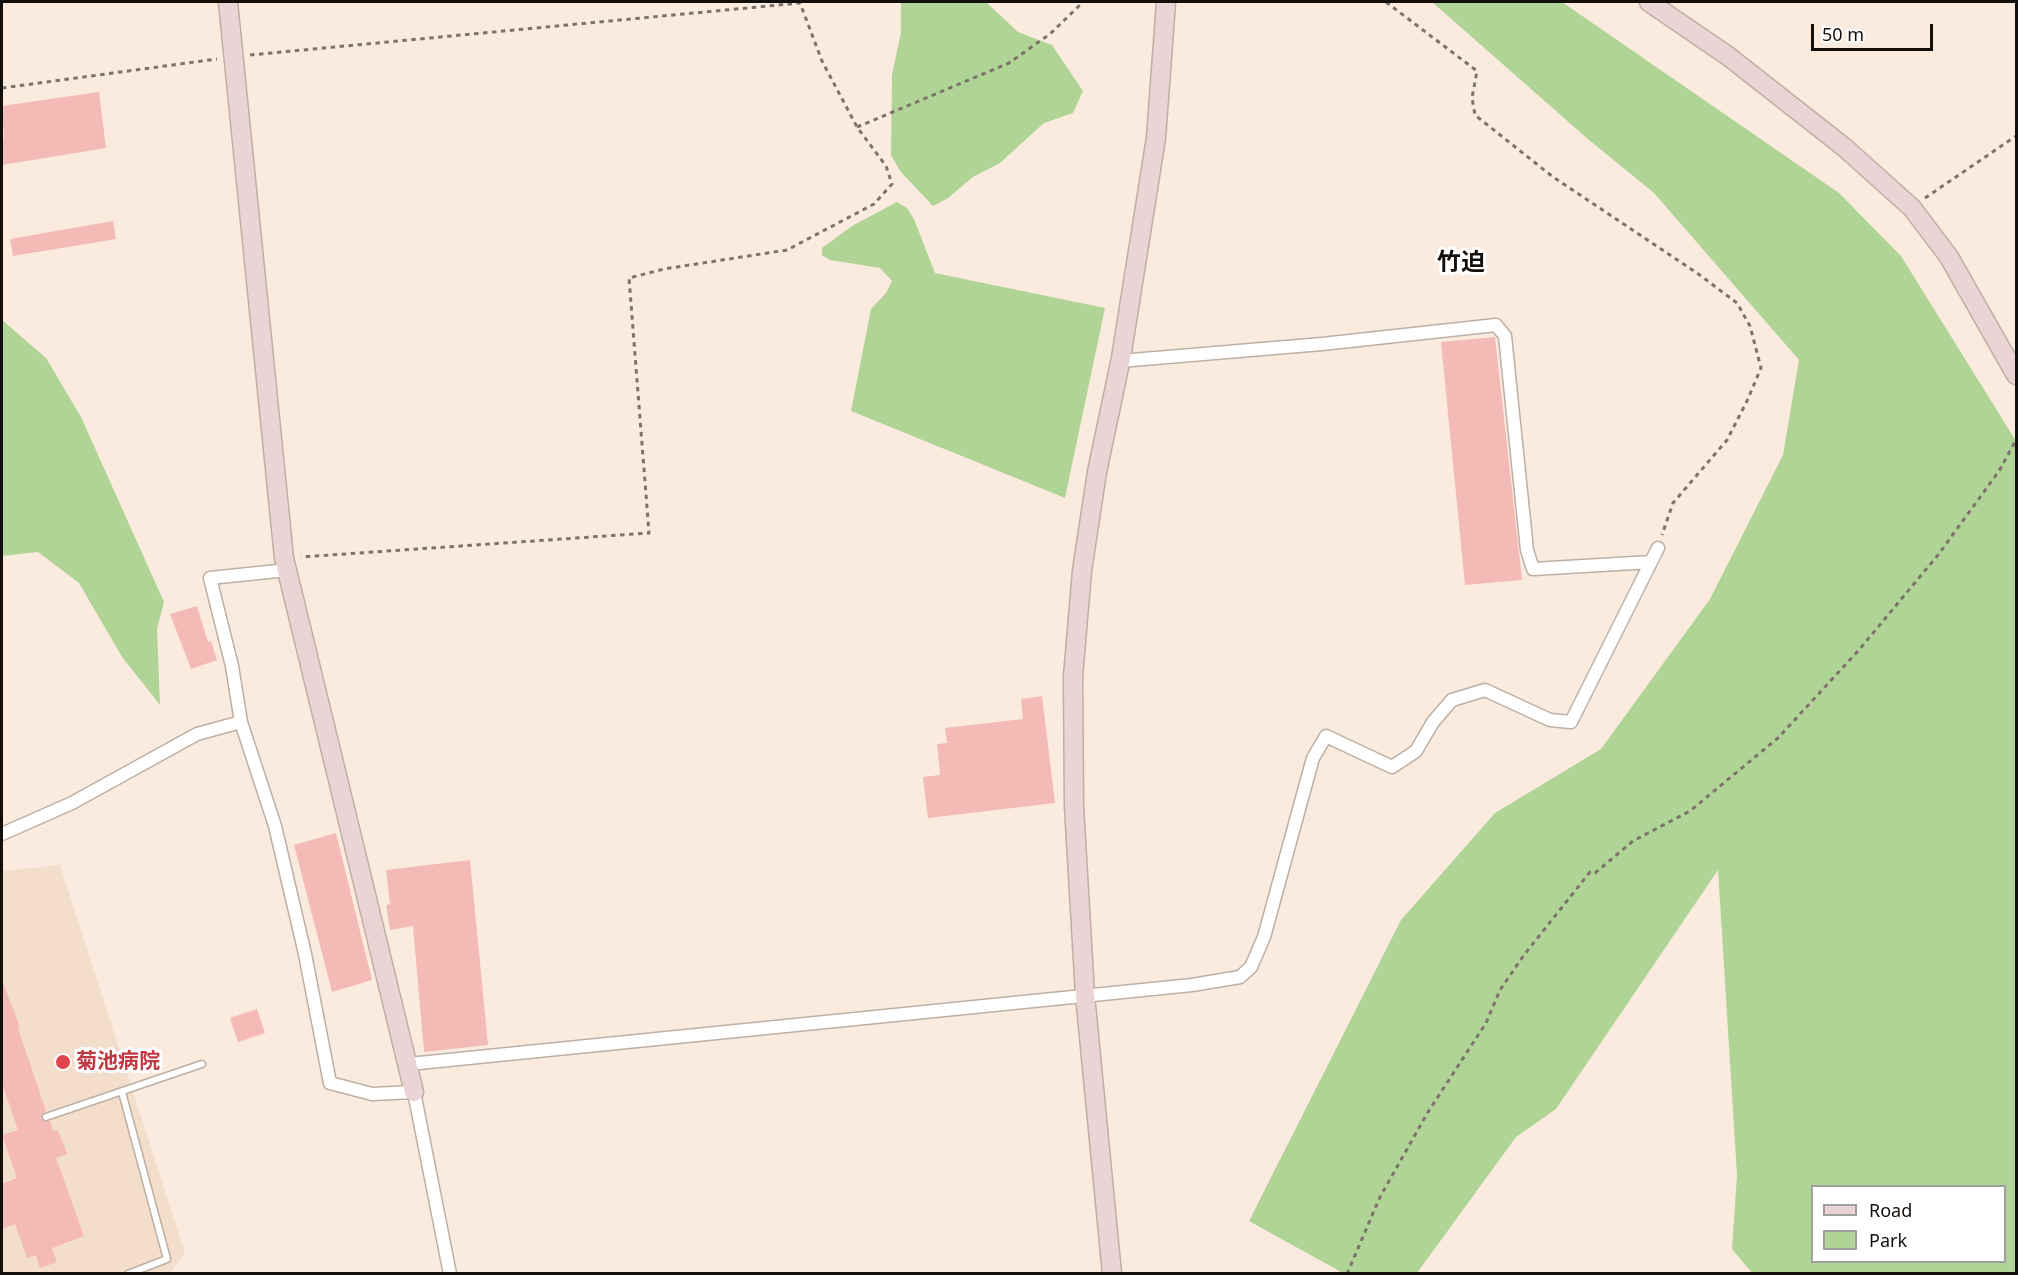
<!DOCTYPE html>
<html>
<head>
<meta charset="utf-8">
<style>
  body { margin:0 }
  #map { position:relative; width:2018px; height:1275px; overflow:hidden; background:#fbebdf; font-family:"Noto Sans",sans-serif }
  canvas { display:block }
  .frame { position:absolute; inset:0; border:3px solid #140f0b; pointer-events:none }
  .legend { position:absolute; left:1811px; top:1185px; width:195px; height:78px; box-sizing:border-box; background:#fff; border:2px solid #a19f9d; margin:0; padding:8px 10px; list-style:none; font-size:18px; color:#140f0b }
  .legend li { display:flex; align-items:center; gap:12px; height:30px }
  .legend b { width:30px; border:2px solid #a19f9d }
  .scale { position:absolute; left:1811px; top:24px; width:122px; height:27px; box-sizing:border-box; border:3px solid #140f0b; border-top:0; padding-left:8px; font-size:18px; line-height:21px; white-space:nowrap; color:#140f0b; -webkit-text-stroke:4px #fff; paint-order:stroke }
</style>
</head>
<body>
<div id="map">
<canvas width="2018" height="1275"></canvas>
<div class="frame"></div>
<ul class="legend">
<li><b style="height:8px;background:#ebd4d6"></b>Road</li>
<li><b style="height:16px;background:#afd495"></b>Park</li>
</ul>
<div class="scale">50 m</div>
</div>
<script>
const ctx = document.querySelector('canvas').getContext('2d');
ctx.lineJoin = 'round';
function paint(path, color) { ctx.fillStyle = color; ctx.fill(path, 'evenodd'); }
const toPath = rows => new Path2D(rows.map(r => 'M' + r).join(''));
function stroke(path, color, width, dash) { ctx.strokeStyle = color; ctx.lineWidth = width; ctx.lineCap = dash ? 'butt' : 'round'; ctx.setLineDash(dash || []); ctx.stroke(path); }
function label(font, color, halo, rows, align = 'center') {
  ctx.font = font + ' "Noto Sans","Noto Sans JP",sans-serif'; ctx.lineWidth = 6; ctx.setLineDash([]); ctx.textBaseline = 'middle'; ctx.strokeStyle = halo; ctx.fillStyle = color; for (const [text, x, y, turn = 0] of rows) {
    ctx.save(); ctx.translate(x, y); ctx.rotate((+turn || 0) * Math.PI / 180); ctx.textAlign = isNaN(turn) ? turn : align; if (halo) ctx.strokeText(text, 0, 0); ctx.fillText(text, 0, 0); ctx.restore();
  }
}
const built = toPath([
  [60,865,185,1253,170,1273,2,1274,2,871]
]);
const green = toPath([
  [901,2,986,2,1018,32,1052,45,1083,91,1073,113,1044,123,1000,163,973,177,948,198,933,206,900,171,891,155,892,75,901,32],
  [1432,2,1562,2,1839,193,1901,256,2016,441,2016,1273,1752,1273,1732,1249,1737,1175,1718,870,1556,1109,1516,1137,1417,1273,1343,1273,1249,1221,1401,920,1495,813,1601,749,1710,599,1783,455,1799,360,1654,193,1589,140],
  [1812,1186,2004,1186,2004,1262,1812,1262],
  [897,202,907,208,914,219,935,273,1105,308,1065,498,851,411,871,309,886,293,892,281,880,268,830,260,822,255,822,248,852,226],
  [2,320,46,358,81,417,164,602,157,629,160,705,122,657,79,583,38,552,2,556]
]);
const building = toPath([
  [99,92,106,148,2,165,2,139,4,138,2,106],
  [113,221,116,239,13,256,10,239],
  [1495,337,1522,580,1465,585,1441,342],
  [197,606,208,642,211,641,217,660,191,669,170,614],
  [1042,696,1055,803,928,818,923,777,940,775,937,744,947,743,945,728,1023,719,1021,699],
  [336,833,372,980,332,992,294,845],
  [470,860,488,1045,424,1052,413,926,390,930,386,905,390,904,386,870],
  [2,980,20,1027,18,1028,46,1111,42,1114,41,1119,50,1121,53,1131,58,1130,67,1154,56,1158,84,1236,52,1248,57,1262,40,1268,36,1255,27,1258,15,1224,2,1229,2,1184,17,1178,2,1135,18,1130,2,1083],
  [257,1009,265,1033,238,1042,230,1018]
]);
const path = toPath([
  [1386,2,1477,71,1472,98,1475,115,1553,177,1697,273,1737,303,1750,326,1761,368,1747,401,1727,440,1673,503,1662,535],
  [250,55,800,3,822,61,857,127,886,166,892,184,874,204,787,250,664,269,629,278,649,533,301,557],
  [2,88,217,59],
  [857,127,1009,63,1050,34,1083,2],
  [1925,198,2016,136],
  [1347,1274,1380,1197,1428,1112,1486,1023,1500,990,1524,955,1590,872,1595,873,1633,841,1690,811,1778,738,1858,651,1938,555,1999,471,2016,440]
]);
const lane = toPath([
  [122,1092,167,1259,128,1274],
  [46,1117,202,1064]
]);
const street = toPath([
  [1120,361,1322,344,1496,325,1505,336,1527,550,1533,569,1651,562],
  [241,722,232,666,210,578,287,570],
  [2,834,72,803,197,734,241,722,275,826,305,954,330,1083,372,1094,414,1092,450,1274],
  [409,1064,1192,985,1240,977,1251,967,1264,937,1313,758,1326,736,1392,767,1416,751,1433,722,1452,700,1485,690,1550,720,1571,722,1658,548]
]);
const secondary = toPath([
  [228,2,284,558,414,1092],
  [1649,2,1728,56,1844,147,1912,208,1949,257,2016,375],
  [1112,1274,1085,995,1074,806,1073,677,1082,571,1097,472,1121,358,1156,138,1166,2]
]);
const markers = [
  [63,1062,8,"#e0444e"]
];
const healthNames = [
  ["菊池病院",76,1062]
];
const quarterNames = [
  ["竹迫",1461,263]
];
paint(built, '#f3decc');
paint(green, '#afd495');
paint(building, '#f4bab6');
stroke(lane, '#bdafa3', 9);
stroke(street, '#bdafa3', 15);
stroke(secondary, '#bdafa3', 21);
stroke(path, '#7d736b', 3, [4.5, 4.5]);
stroke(lane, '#fff', 6);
stroke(street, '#fff', 12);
stroke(secondary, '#ebd4d6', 18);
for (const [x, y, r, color] of markers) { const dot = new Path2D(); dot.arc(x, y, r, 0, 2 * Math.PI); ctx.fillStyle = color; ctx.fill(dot); stroke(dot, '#fff', 2); }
label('bold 21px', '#be3a42', '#fff', healthNames, 'left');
label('bold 24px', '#140f0b', '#fff', quarterNames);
</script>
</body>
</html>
